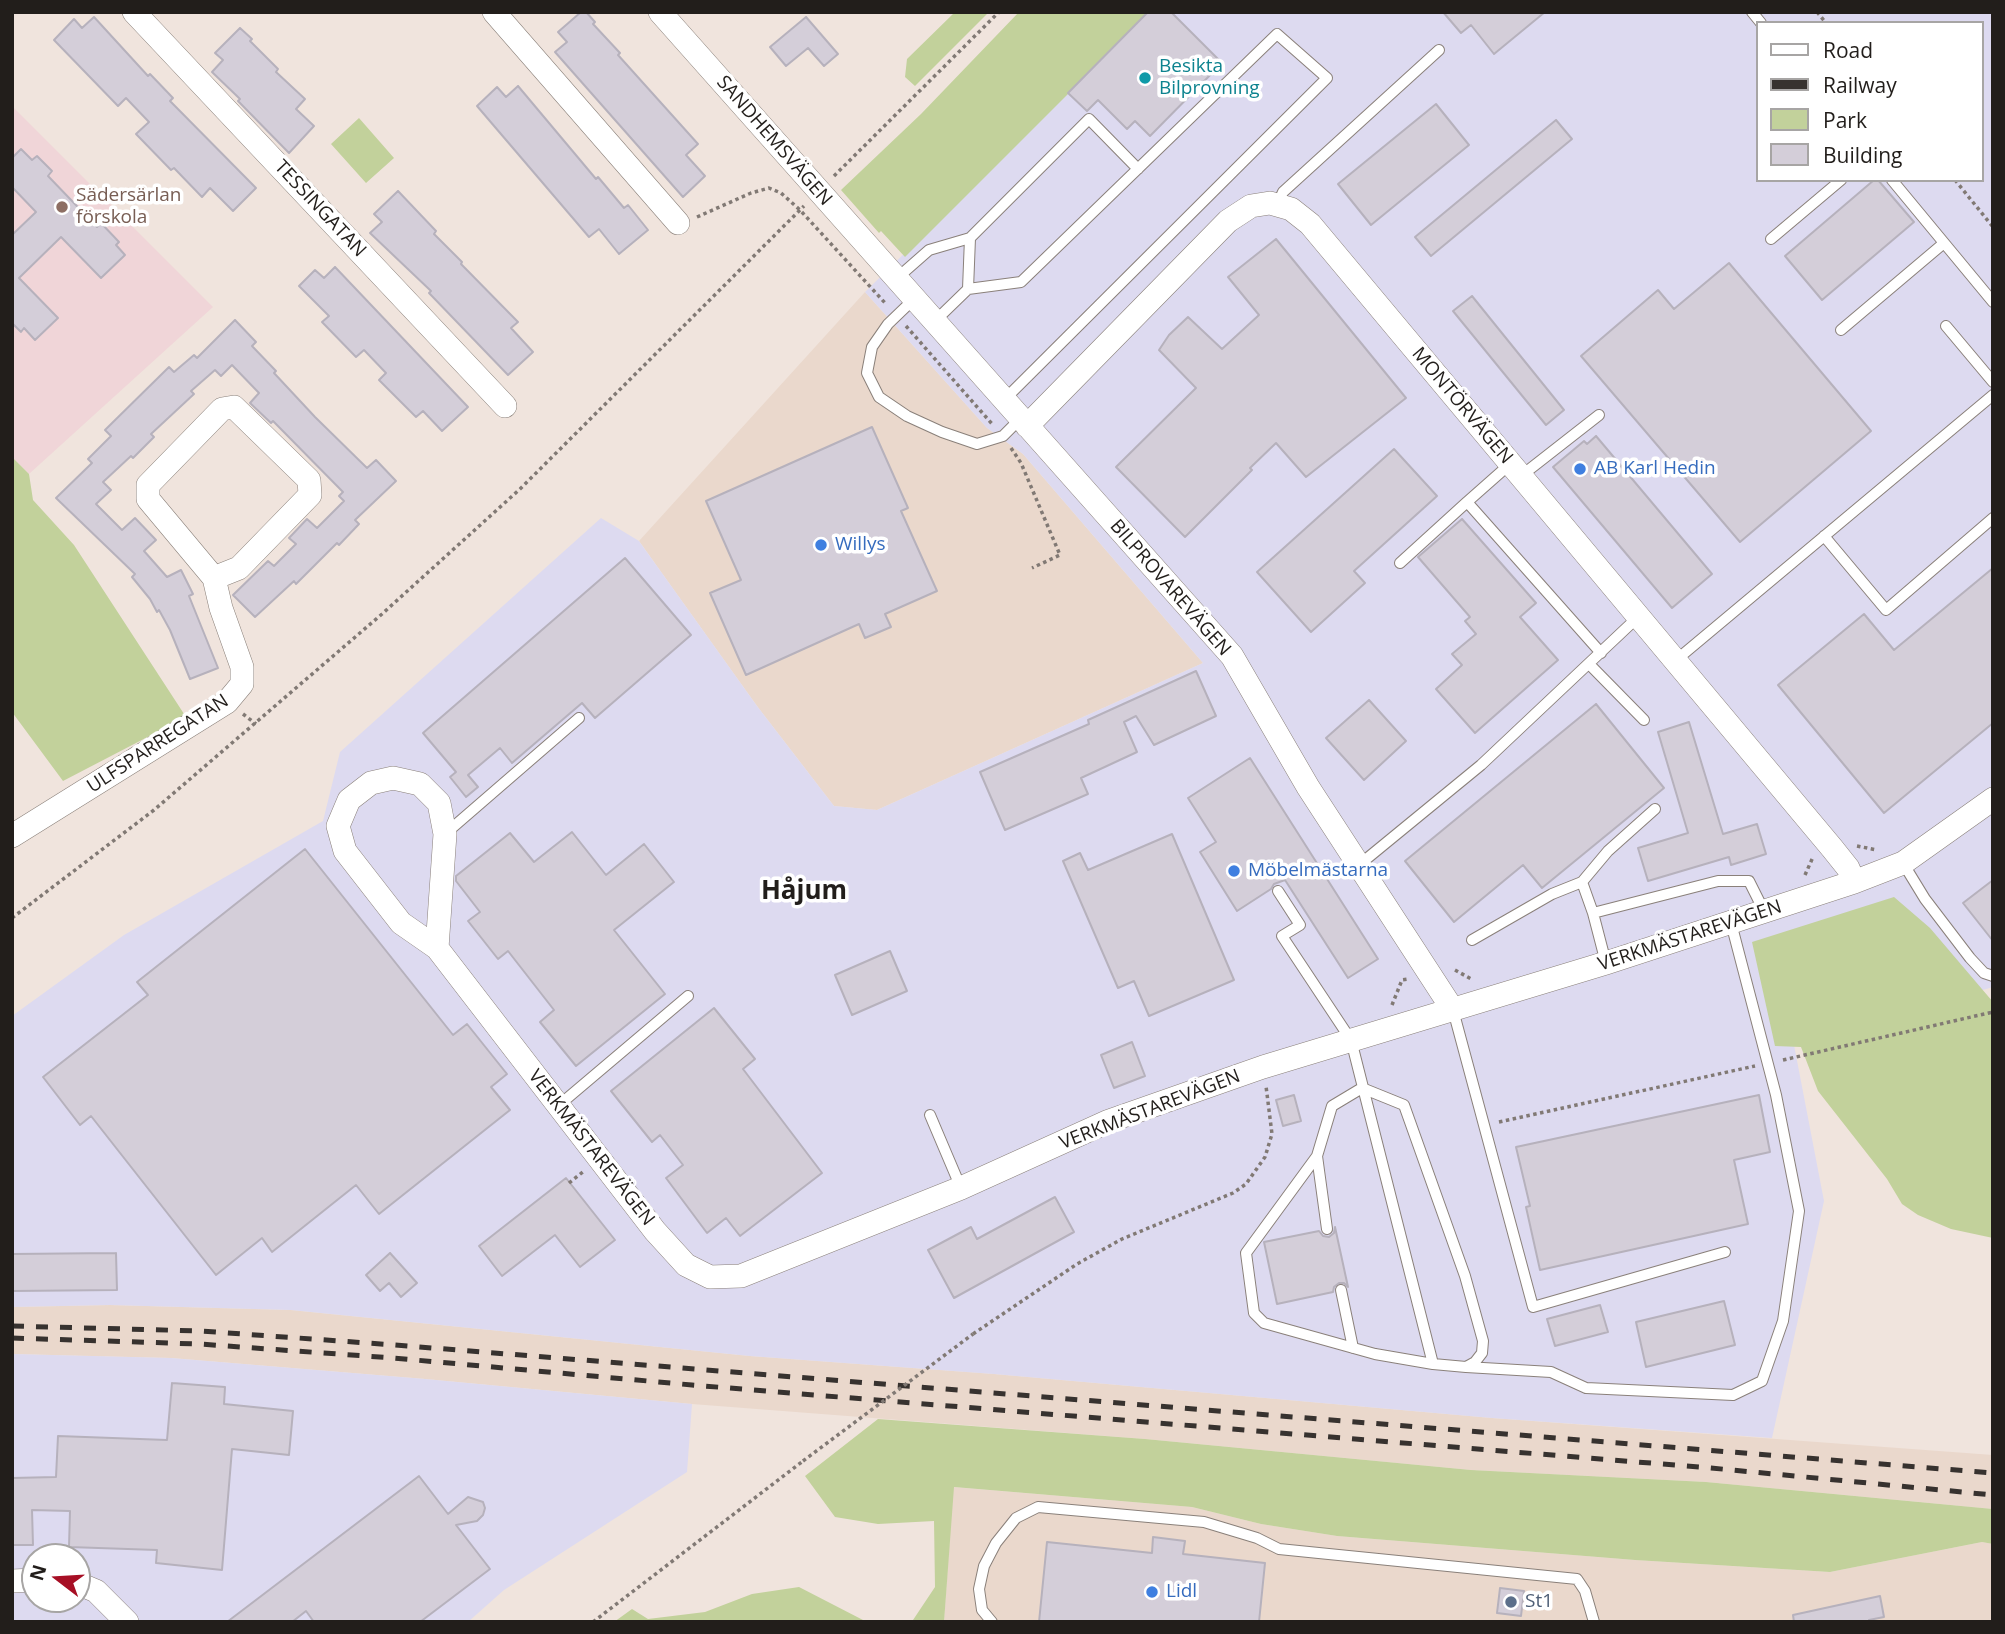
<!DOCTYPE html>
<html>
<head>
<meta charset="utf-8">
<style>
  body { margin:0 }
  #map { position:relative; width:2005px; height:1634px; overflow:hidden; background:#f0e4dd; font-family:"Open Sans",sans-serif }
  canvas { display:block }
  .frame { position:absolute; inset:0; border:14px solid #221e1b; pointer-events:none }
  .legend { position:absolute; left:1756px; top:21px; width:228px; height:161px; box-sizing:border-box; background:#fff; border:2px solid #a7a5a4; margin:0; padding:9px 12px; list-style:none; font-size:21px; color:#221e1b }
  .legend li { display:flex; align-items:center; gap:14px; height:35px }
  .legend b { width:35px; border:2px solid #a7a5a4 }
  .north { position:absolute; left:21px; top:1543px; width:70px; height:70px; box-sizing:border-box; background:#fff; border:2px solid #a7a5a4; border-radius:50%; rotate:287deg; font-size:19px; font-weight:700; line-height:28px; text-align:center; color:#221e1b }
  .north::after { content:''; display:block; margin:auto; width:24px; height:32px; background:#a70f25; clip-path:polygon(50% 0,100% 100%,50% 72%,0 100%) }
</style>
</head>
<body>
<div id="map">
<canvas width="2005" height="1634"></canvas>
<div class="frame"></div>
<ul class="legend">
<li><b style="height:9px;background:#fff"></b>Road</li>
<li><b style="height:9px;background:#37322f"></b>Railway</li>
<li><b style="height:19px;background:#c2d19b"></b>Park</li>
<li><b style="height:19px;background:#d4ced9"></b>Building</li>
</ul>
<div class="north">N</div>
</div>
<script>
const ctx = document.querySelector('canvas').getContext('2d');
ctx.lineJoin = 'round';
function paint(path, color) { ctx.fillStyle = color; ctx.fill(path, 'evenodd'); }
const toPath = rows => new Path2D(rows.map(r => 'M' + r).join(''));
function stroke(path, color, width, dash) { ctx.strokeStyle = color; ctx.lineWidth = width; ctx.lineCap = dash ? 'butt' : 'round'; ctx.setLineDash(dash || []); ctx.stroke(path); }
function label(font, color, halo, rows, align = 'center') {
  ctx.font = font + ' "Open Sans",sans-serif'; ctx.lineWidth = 7; ctx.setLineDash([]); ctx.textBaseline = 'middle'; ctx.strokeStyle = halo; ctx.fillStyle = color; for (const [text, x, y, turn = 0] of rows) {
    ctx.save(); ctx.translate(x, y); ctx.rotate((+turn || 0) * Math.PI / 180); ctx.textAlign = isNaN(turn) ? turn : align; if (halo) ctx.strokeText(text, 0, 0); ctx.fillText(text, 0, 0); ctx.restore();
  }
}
const built = toPath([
  [865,292,987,428,1023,454,1203,663,877,810,834,806,757,706,639,541],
  [110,1305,291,1310,750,1356,994,1374,1492,1418,1993,1455,1993,1509,1706,1482,1471,1470,1145,1439,692,1404,425,1379,171,1358,12,1354,12,1307],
  [953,1487,1192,1507,1261,1524,1337,1536,1635,1560,1830,1572,1982,1542,1993,1544,1993,1622,944,1622]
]);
const industrial = toPath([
  [1150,12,1993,12,1993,987,1794,1045,1824,1201,1772,1438,1492,1418,994,1374,750,1356,291,1310,110,1305,12,1307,12,1016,124,935,323,821,340,752,601,518,639,541,757,706,834,806,877,810,1203,663,1023,454,987,428,865,292],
  [1758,23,1982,23,1982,180,1758,180],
  [12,1354,171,1358,425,1379,692,1404,687,1472,504,1590,468,1622,12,1622],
  [35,1557,77,1557,77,1599,35,1599]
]);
const education = toPath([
  [12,106,213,307,29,474,12,457]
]);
const green = toPath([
  [955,12,989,12,915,86,905,77,907,59],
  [1019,12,1150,12,905,257,881,231,879,233,841,190,921,114],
  [359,118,394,158,366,183,331,144],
  [12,457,29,474,33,500,74,545,186,717,63,781,12,712],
  [1894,897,1930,928,1993,1002,1993,1238,1951,1229,1918,1215,1902,1204,1887,1179,1818,1091,1801,1047,1775,1046,1752,942],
  [878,1419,1145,1439,1471,1470,1706,1482,1993,1509,1993,1544,1982,1542,1830,1572,1635,1560,1337,1536,1261,1524,1192,1507,954,1487,944,1622,614,1622,632,1609,648,1619,705,1612,752,1594,799,1587,863,1620,913,1620,935,1587,934,1521,878,1524,835,1517,805,1476]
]);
const building = toPath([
  [581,12,586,12,595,22,593,24,620,53,618,55,698,144,686,155,705,176,683,197,555,52,567,42,558,32,581,12],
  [1148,12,1171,12,1222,63,1150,136,1135,121,1127,129,1098,100,1087,111,1068,93,1148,12],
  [1443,12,1545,12,1494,54,1471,25,1461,33,1443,12],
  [94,17,148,76,150,74,173,98,170,101,256,188,233,211,210,188,202,197,174,168,171,170,136,134,149,122,126,98,118,106,54,40,74,19,82,28,94,17],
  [806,17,838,54,824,66,808,48,786,66,770,47,806,17],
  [240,28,252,39,250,41,278,69,276,72,305,99,296,109,314,126,289,153,238,101,240,99,212,72,223,60,215,53,240,28],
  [518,86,596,179,598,177,624,208,628,205,648,230,619,254,599,229,589,237,477,106,497,87,506,97,518,86],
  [1436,104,1469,145,1371,225,1338,184,1436,104],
  [1556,120,1572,139,1431,256,1415,237,1556,120],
  [21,149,32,160,37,156,52,171,48,176,97,227,101,223,119,242,116,245,125,255,101,278,61,237,19,278,58,318,35,340,24,328,21,332,12,323,12,235,36,212,12,187,12,158,21,149],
  [1874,180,1878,180,1914,222,1822,300,1785,256,1874,180],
  [398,191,436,231,434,234,462,262,461,264,518,322,511,328,533,352,508,375,429,293,431,291,370,233,382,222,374,214,398,191],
  [1276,239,1406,398,1306,477,1276,443,1250,468,1252,470,1185,537,1116,467,1196,388,1159,350,1169,335,1188,317,1222,349,1259,315,1228,277,1276,239],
  [1729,263,1871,431,1740,542,1581,356,1658,290,1674,309,1729,263],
  [335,267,468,407,442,431,423,411,416,417,379,380,386,373,364,350,356,357,322,322,329,316,299,286,315,270,324,278,335,267],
  [1472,296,1564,410,1546,425,1453,311,1472,296],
  [235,320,256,342,252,346,276,371,274,373,315,417,367,468,376,460,396,481,355,520,359,524,339,545,337,543,296,584,294,581,255,617,233,595,268,561,274,566,296,544,289,538,307,519,317,528,344,501,339,496,343,492,273,421,271,423,250,403,259,393,232,365,221,376,215,370,191,391,194,394,151,434,154,437,133,458,131,456,103,482,111,490,96,504,122,530,135,518,156,540,144,551,167,577,181,570,193,594,189,596,218,668,190,679,170,630,159,610,157,612,150,599,132,577,135,574,56,498,92,463,88,459,111,436,105,430,169,367,174,372,194,355,197,358,235,320],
  [872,427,908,508,901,511,937,591,885,614,891,627,865,638,859,624,746,675,710,593,741,580,706,501,872,427],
  [1596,436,1712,574,1672,608,1553,467,1584,441,1587,444,1596,436],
  [1394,449,1437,496,1354,571,1365,583,1311,632,1257,572,1394,449],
  [1462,519,1536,603,1520,617,1558,660,1475,733,1436,689,1462,665,1452,654,1476,634,1465,621,1470,617,1418,557,1462,519],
  [625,558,691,635,595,718,582,703,512,763,500,748,468,775,478,787,466,797,450,777,456,772,423,733,625,558],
  [1993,568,1993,723,1884,813,1778,685,1864,614,1894,650,1993,568],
  [1196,671,1216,716,1154,745,1136,716,1124,722,1137,752,1081,778,1088,794,1005,830,980,772,1089,724,1088,720,1196,671],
  [1369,700,1406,741,1364,780,1326,738,1369,700],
  [1596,704,1664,788,1542,888,1523,865,1454,922,1405,861,1596,704],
  [1689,722,1723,834,1757,824,1766,854,1731,865,1729,857,1648,881,1638,848,1688,833,1658,732,1689,722],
  [1250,758,1378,959,1348,978,1285,880,1274,884,1271,889,1237,911,1200,852,1216,842,1188,798,1250,758],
  [572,832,606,875,644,844,674,882,614,930,665,994,576,1066,540,1022,554,1010,508,951,498,959,468,921,480,912,456,881,456,876,510,833,534,862,572,832],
  [1172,834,1234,980,1149,1016,1134,981,1118,988,1063,861,1080,853,1088,870,1172,834],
  [305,849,453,1035,467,1024,507,1074,491,1087,510,1110,379,1214,356,1185,272,1252,262,1238,216,1275,91,1116,80,1125,43,1077,148,995,137,982,305,849],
  [1993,880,1993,941,1963,903,1993,880],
  [890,951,907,991,852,1015,835,975,890,951],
  [714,1008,755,1059,743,1069,822,1173,740,1236,726,1218,707,1233,666,1178,683,1165,660,1135,652,1142,611,1091,714,1008],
  [1132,1042,1145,1076,1114,1088,1101,1055,1132,1042],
  [1294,1095,1301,1121,1283,1126,1276,1100,1294,1095],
  [1759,1095,1770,1152,1734,1160,1748,1224,1540,1270,1526,1207,1530,1206,1516,1147,1759,1095],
  [566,1178,615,1240,580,1267,555,1235,502,1276,479,1246,566,1178],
  [1055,1197,1074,1232,954,1298,928,1250,971,1227,977,1239,1055,1197],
  [1335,1227,1348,1287,1344,1283,1339,1283,1334,1287,1333,1292,1277,1304,1264,1242,1319,1231,1323,1236,1329,1237,1334,1233,1335,1227],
  [116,1253,117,1290,12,1291,12,1254,116,1253],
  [390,1253,417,1283,401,1297,389,1283,380,1291,366,1275,390,1253],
  [1724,1301,1735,1345,1646,1367,1636,1322,1724,1301],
  [1600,1305,1608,1332,1555,1346,1547,1319,1600,1305],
  [172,1383,225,1387,224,1404,293,1411,289,1455,232,1449,222,1570,156,1563,157,1550,69,1547,70,1511,32,1510,33,1545,12,1545,12,1478,56,1477,58,1436,167,1440,172,1383],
  [419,1476,448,1514,468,1497,483,1502,485,1508,483,1515,477,1521,456,1525,490,1569,420,1622,314,1622,306,1611,292,1622,227,1622,419,1476],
  [1153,1537,1185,1541,1183,1554,1265,1563,1259,1622,1039,1622,1047,1542,1152,1553,1153,1537],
  [1500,1588,1524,1591,1521,1616,1497,1613,1500,1588],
  [1880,1596,1884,1617,1869,1620,1869,1622,1794,1622,1793,1615,1880,1596]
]);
const path = toPath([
  [1817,12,1826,23],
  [834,176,999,12],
  [1955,180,1993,227],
  [697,217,751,193,769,188,781,193,800,210,886,304],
  [906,326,993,425],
  [1011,448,1021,463,1060,555,1032,568],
  [243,714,256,724],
  [1857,846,1877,850],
  [1805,875,1813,857],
  [12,918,154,810,382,614,520,489,804,206],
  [1455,970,1473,980],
  [1392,1005,1402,980,1409,979],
  [1783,1060,1993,1012],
  [1499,1122,1755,1066],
  [569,1183,584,1171],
  [973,1334,1077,1264,1122,1239,1233,1193,1246,1184,1265,1157,1272,1134,1266,1086],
  [593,1622,803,1461]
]);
const lane = toPath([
  [1752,12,1761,23],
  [1892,180,1993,302],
  [1277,205,1283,192,1439,50],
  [1771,239,1841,180],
  [896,279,929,250,970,238,1089,119,1138,169],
  [968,289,970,238],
  [914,299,888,324,872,347,867,373,879,397,907,416,942,432,977,444,1003,436,1020,419],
  [934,322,968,289,1021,282,1277,34,1327,78,1004,400],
  [1946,326,1993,382],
  [1841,330,1944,243],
  [1510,464,1467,502,1601,653],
  [1521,476,1599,415],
  [1824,536,1886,610,1993,518],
  [1400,563,1467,502],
  [1675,661,1993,395],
  [1589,664,1644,720],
  [445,834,579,718],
  [1903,863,1925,899,1970,958,1984,973,1993,976],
  [1359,865,1481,765,1638,617],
  [1278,891,1300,925,1282,936,1351,1040,1433,1364],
  [1593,913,1582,882,1608,851,1655,809],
  [1472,940,1552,894,1582,882],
  [1606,963,1593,913,1718,881,1749,881,1764,911],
  [1453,1010,1533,1307,1725,1252],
  [1362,1088,1404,1105,1465,1276,1483,1341,1482,1353,1475,1362,1466,1367,1433,1364,1375,1354,1264,1323,1254,1313,1246,1253,1317,1156,1332,1106,1362,1088],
  [558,1106,688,996],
  [930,1115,961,1188],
  [1317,1156,1327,1229],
  [1341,1290,1353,1348],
  [1466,1367,1551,1372,1586,1388,1733,1395,1762,1381,1783,1321,1799,1211,1776,1095,1731,923],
  [992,1622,982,1610,979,1589,984,1566,996,1543,1016,1518,1038,1507,1204,1522,1257,1538,1279,1549,1577,1579,1585,1591,1594,1622]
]);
const street = toPath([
  [134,12,505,406],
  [494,12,678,223],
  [660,12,1232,656,1308,787,1453,1010],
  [1027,426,1228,221,1251,206,1270,203,1291,209,1310,224,1832,848,1848,868,1854,882],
  [12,836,227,702,242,684,242,667,221,608,214,578,148,499,148,485,222,409,234,407,309,480,310,495,239,568,214,578],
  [437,948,445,834,439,803,420,784,393,778,371,783,349,800,338,826,345,851,401,923,437,948,655,1231,686,1265,710,1277,741,1276,961,1188,1109,1121,1263,1067,1606,963,1854,882,1903,863,1993,799],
  [12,1581,35,1580],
  [77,1583,96,1591,127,1622]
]);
const rail = toPath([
  [12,1326,201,1331,395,1345,1993,1473],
  [12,1338,199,1344,393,1358,692,1385,1711,1468,1993,1495]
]);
const pathBridge = toPath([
  [803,1461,973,1334]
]);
const markers = [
  [1145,78,7,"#0f9aa8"],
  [62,207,7,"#8d6e63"],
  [1580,469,7,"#3f7fe0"],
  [821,545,7,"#3f7fe0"],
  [1234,871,7,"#3f7fe0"],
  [1152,1592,7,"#3f7fe0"],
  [1511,1602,7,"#5c6f8a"]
];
const cultureNames = [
  ["Besikta",1159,67],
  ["Bilprovning",1159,89]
];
const streetNames = [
  ["SANDHEMSVÄGEN",774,141,49],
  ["TESSINGATAN",320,209,47],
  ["MONTÖRVÄGEN",1462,406,50],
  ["BILPROVAREVÄGEN",1170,588,49],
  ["ULFSPARREGATAN",158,744,-33],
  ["VERKMÄSTAREVÄGEN",1690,936,-18],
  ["VERKMÄSTAREVÄGEN",1150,1110,-21],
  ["VERKMÄSTAREVÄGEN",591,1148,52]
];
const educationNames = [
  ["Sädersärlan",76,196],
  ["förskola",76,218]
];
const shopNames = [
  ["AB Karl Hedin",1594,469],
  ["Willys",835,545],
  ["Möbelmästarna",1248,871],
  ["Lidl",1166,1592]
];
const serviceNames = [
  ["St1",1525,1602]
];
const districtNames = [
  ["Håjum",804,892]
];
paint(built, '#ead8cc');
paint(industrial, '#dddaf0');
paint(education, '#f0d5d8');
paint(green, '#c2d19b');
paint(building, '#d4ced9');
stroke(building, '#b6b1bc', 2);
stroke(lane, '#8a807a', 12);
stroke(street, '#8a807a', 24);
stroke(path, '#817974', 3.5, [3.5, 3.5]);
stroke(lane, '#fff', 10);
stroke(street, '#fff', 23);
stroke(rail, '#37322f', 5, [12, 12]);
stroke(pathBridge, '#817974', 3.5, [3.5, 3.5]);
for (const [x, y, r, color] of markers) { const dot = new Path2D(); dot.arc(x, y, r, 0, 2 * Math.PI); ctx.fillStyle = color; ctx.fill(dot); stroke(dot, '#fff', 2.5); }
label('19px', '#0d838f', '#fff', cultureNames, 'left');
label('19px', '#221e1b', '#fff', streetNames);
label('19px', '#785e54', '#fff', educationNames, 'left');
label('19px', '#366cbe', '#fff', shopNames, 'left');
label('19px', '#4e5e75', '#fff', serviceNames, 'left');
label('bold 26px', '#221e1b', '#fff', districtNames);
</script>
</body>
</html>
